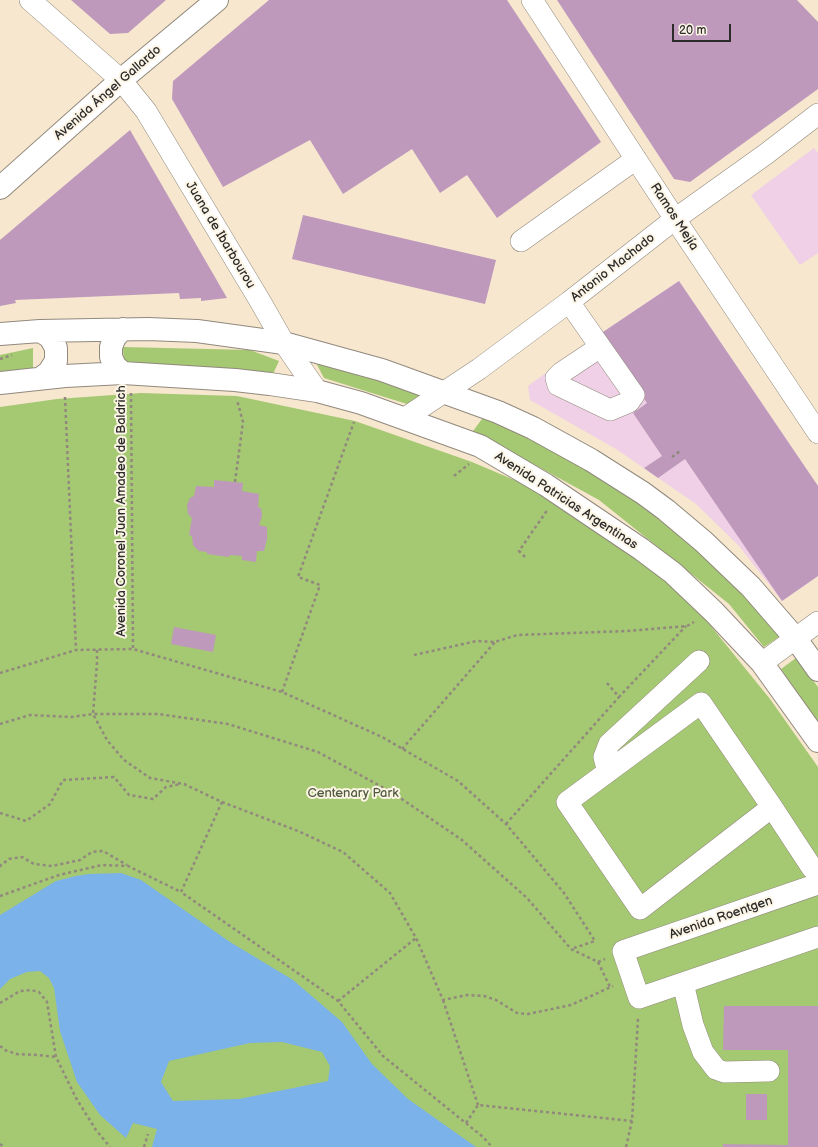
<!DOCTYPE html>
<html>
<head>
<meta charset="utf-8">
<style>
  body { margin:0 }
  #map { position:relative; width:818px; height:1147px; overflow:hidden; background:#f7e7cf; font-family:"Balsamiq Sans",sans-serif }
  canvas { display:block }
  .scale { position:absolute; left:672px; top:24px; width:59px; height:18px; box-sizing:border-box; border:2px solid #2b2b2b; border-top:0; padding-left:5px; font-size:12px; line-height:14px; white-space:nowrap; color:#2b2b2b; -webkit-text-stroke:3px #fcf5e5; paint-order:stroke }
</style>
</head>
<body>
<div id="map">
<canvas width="818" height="1147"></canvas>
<div class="scale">20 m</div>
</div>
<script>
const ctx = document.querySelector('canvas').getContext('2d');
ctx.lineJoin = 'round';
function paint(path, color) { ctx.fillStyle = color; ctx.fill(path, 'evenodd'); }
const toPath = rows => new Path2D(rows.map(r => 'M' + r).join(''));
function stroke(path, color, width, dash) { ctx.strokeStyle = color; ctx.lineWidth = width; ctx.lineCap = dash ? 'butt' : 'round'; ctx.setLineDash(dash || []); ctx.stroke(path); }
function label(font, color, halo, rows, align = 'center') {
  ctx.font = font + ' "Balsamiq Sans",sans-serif'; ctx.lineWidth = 4; ctx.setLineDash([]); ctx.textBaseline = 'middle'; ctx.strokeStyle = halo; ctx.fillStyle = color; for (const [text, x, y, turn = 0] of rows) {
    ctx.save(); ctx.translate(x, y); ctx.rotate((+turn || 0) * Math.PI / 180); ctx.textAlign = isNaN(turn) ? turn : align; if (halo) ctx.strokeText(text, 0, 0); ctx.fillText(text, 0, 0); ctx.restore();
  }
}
const built = toPath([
  [814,148,818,153,818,253,800,265,751,195],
  [679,281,818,486,818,576,782,601,739,546,696,504,616,449,530,400,528,386,600,334]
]);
const green = toPath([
  [123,347,250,350,279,361,273,374,253,371,124,366],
  [33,348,33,369,0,376,0,355],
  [314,359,431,388,407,404,324,378],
  [141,393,237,396,355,421,472,462,545,493,680,588,770,699,818,767,818,1147,0,1147,0,407,57,399],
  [485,415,607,478,735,580,786,632,764,647,729,604,599,500,473,431],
  [796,658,818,687,818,726,781,669]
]);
const water = toPath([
  [121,873,141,880,230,942,293,980,342,1022,372,1064,408,1099,476,1147,152,1147,157,1129,133,1123,126,1138,100,1115,77,1082,60,1031,54,988,49,978,40,971,27,972,10,979,0,989,0,915,56,881,76,876,89,874],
  [282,1042,322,1052,330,1066,328,1081,239,1099,173,1101,161,1082,169,1061,250,1043]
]);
const building = toPath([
  [71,0,166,0,128,33,110,34],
  [269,0,507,0,601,142,497,218,467,175,440,193,412,149,343,194,310,140,223,187,172,99,173,81],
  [557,0,797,0,818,22,818,89,690,182,674,179],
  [130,130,227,298,201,301,201,298,180,299,179,293,15,300,16,303,0,306,0,240],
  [303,215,496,260,485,304,292,259],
  [679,281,818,486,818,576,782,601,685,459,658,478,644,468,662,456,633,413,647,403,600,334],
  [214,480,243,483,242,491,259,494,258,507,261,508,262,516,259,525,267,527,267,539,264,551,257,551,256,562,242,560,242,556,230,555,229,557,207,554,207,552,199,551,193,545,192,536,189,535,192,518,188,514,187,505,190,498,194,496,196,486,214,487],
  [174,627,216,635,213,652,171,644],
  [724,1006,818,1006,818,1147,723,1147,723,1144,788,1145,788,1050,723,1050],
  [746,1094,767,1094,767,1120,746,1120]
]);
const path = toPath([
  [0,359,12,355],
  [131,393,133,649],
  [65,397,76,650],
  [672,457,680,451],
  [454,476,469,464],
  [235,482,243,422,237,400],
  [525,557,519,551,548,509],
  [97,650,97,663,93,714,107,740,124,760,150,778,184,784,222,802,181,892,338,1001,383,1056,483,1137,492,1147],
  [414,655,477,641,495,642,517,635,627,631,687,626,694,622],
  [0,673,76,650,133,649,282,692,382,737,458,781,506,824,564,893,595,941,571,949,598,962,605,959],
  [607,683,619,697,686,626],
  [282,692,320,585,298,577,354,422],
  [0,724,30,715,71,717,93,714,158,714,228,724,318,752,393,793,462,840,527,898,571,949],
  [402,749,495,642],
  [222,802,298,831,343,852,390,893,416,938,443,1000,467,995,484,996,496,1000,517,1013,528,1014,571,1005,613,986],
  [0,813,26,821,50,804,63,780,114,777,129,795,153,799,166,787,181,784],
  [506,824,619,697],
  [0,867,1,865,9,859,22,857,34,864,52,866,80,860,92,852,103,851,127,865],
  [0,896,59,875,102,865,128,866,181,892],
  [598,962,610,987],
  [443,1000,478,1105],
  [338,1001,416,938],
  [0,1003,20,991,31,990,39,992,47,1002,56,1057,76,1098,96,1130,110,1147],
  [0,1046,5,1050,16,1054,38,1055,56,1057],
  [466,1123,478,1105,632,1121],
  [0,1144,4,1147],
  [144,1147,148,1134],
  [626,1147,632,1121,638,1018]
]);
const minor = toPath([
  [30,0,121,80,146,111,260,301,284,343,317,391],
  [532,0,675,219,818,433],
  [521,241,636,159],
  [569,302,634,395,629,402,610,410,558,385,556,378,561,373,600,347],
  [405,418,479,369,569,302,675,219,766,154,818,114],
  [762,663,818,622],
  [608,772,604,757,609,744,699,661],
  [772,807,640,909,567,802,701,703,772,807,812,868,818,873],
  [818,884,623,951,639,998,818,937],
  [683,983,693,1025,703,1052,716,1069,724,1072,769,1071]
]);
const major = toPath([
  [0,188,121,80,217,0],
  [40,331,50,337,56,348,56,361,49,372,41,378],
  [0,334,40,331,148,329,197,331,284,343,382,370,498,412,533,428,591,460,643,493,666,510,704,542,751,587,796,639,818,670],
  [123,373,115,366,111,357,111,347,115,337,123,329],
  [0,383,65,376,123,373,235,380,270,384,317,391,361,403,480,446,546,485,641,549,673,573,714,612,762,663,818,741]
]);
const streetNames = [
  ["Avenida Ángel Gallardo",108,93,-41],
  ["Ramos Mejía",674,217,57],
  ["Juana de Ibarbourou",220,235,59],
  ["Antonio Machado",613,268,-38],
  ["Avenida Patricias Argentinas",566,501,33],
  ["Avenida Coronel Juan Amadeo de Baldrich",122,511,-90],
  ["Avenida Roentgen",721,918,-19]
];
const parkNames = [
  ["Centenary Park",353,794]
];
paint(built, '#efd0e6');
paint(green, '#a5c872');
paint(water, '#7bb2ea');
paint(building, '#be99bc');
stroke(minor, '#91897d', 22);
stroke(major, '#91897d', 24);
stroke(path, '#91897d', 2.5, [3, 3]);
stroke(minor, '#fff', 21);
stroke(major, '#fff', 22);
label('13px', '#2b2b2b', '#fcf5e5', streetNames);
label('13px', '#505a40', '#fcf5e5', parkNames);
</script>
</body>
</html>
